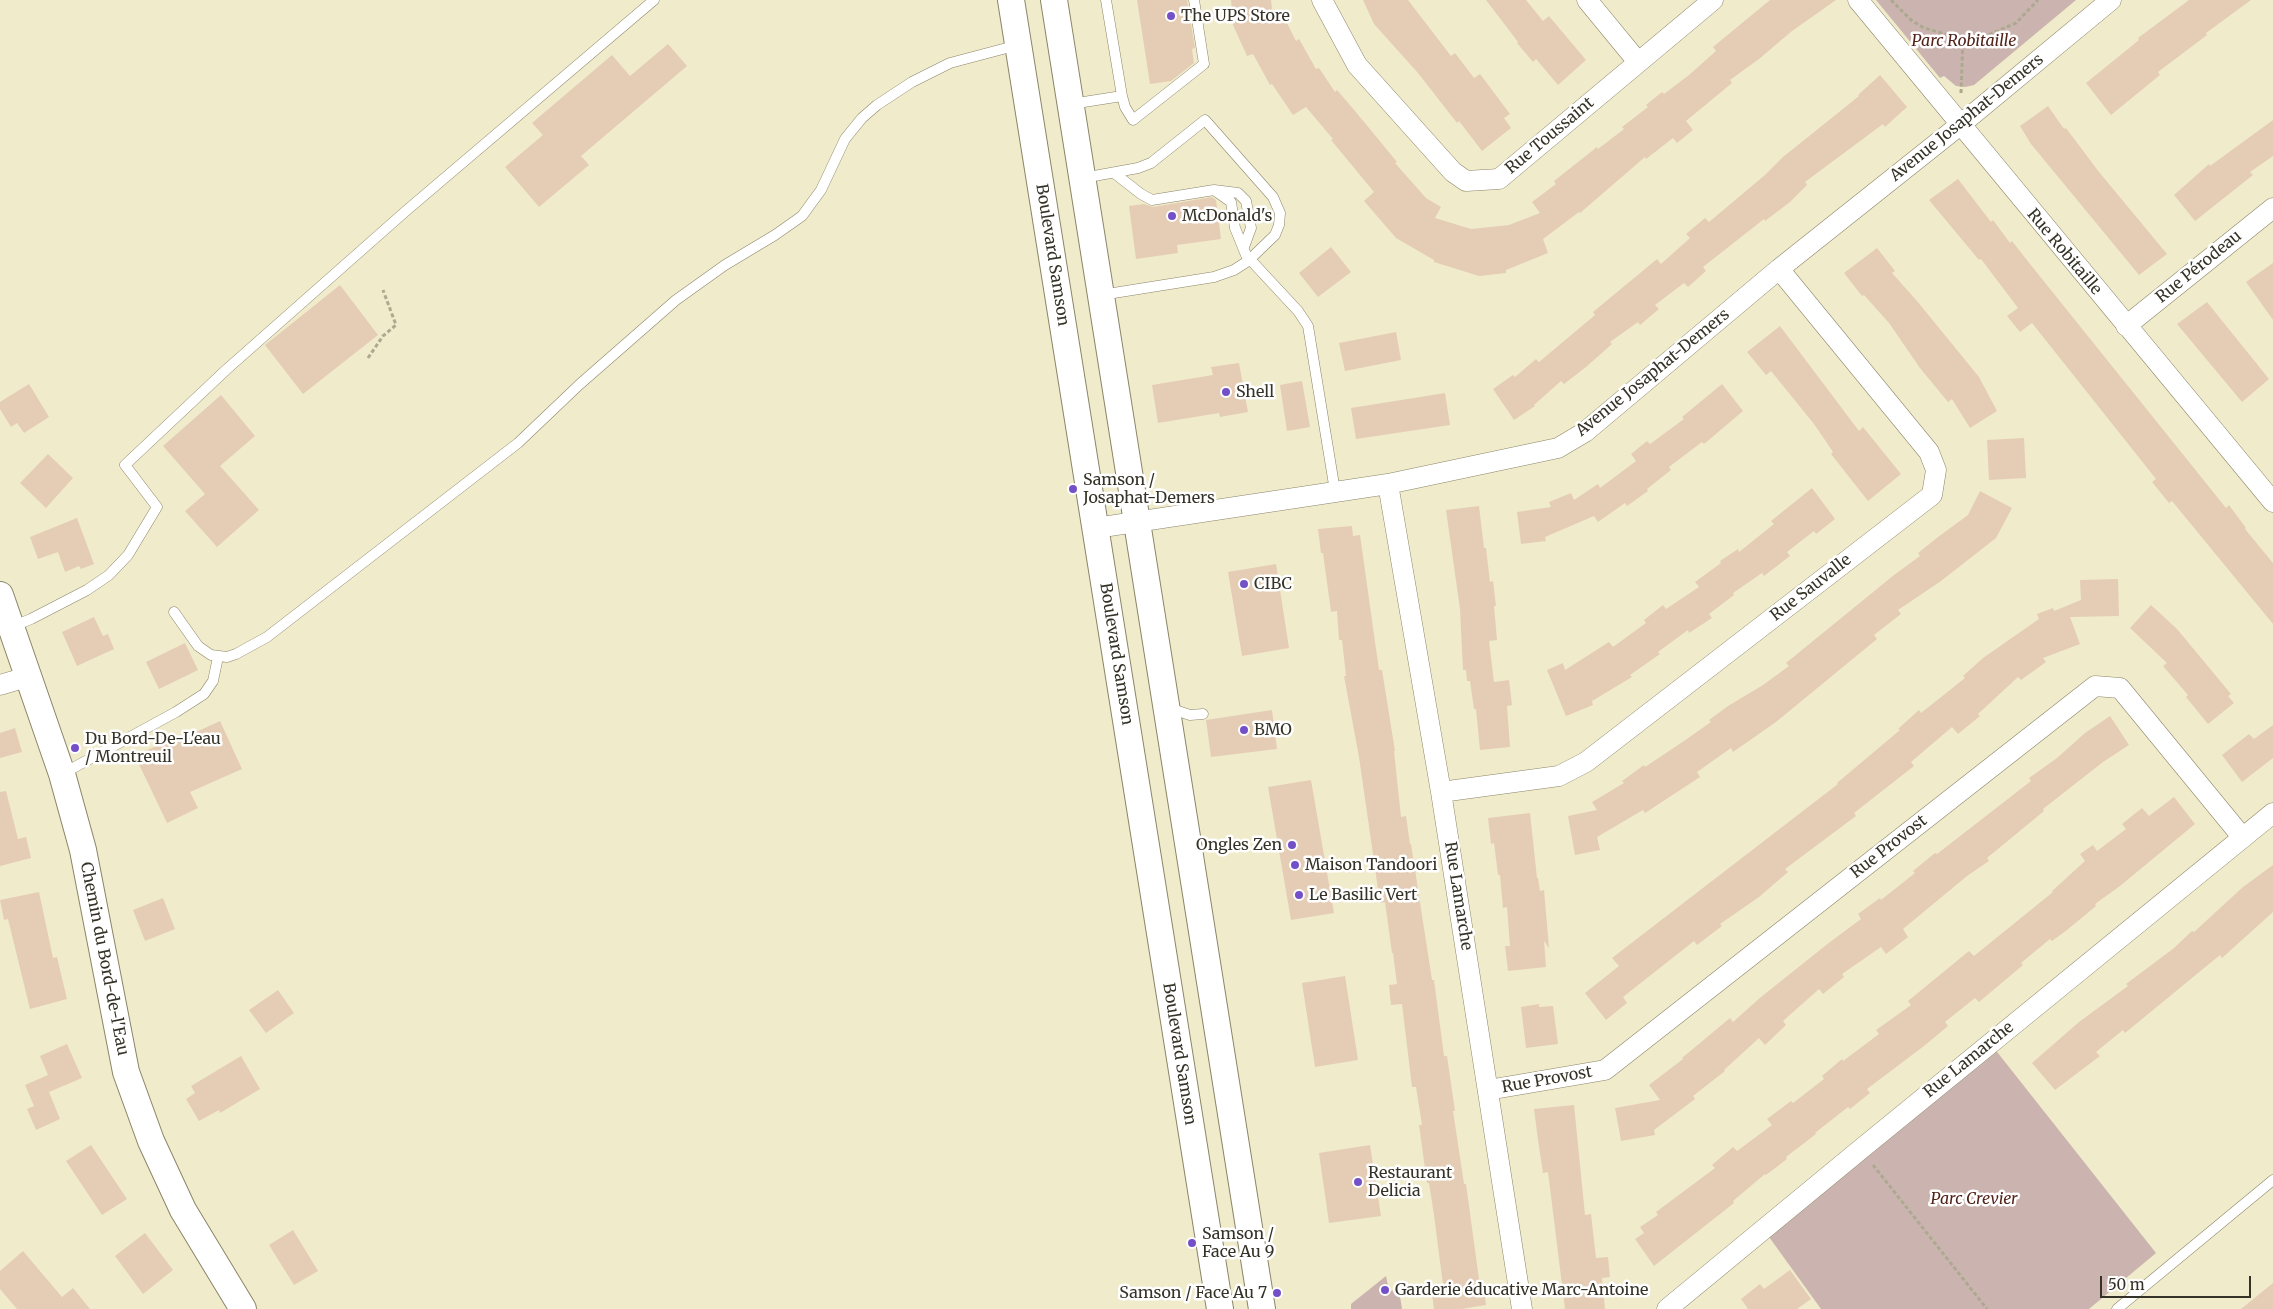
<!DOCTYPE html>
<html>
<head>
<meta charset="utf-8">
<style>
  body { margin:0 }
  #map { position:relative; width:2273px; height:1309px; overflow:hidden; background:#f0ebcb; font-family:Merriweather,serif }
  canvas { display:block }
  .scale { position:absolute; left:2100px; top:1276px; width:151px; height:22px; box-sizing:border-box; border:2px solid #353327; border-top:0; padding-left:6px; font-size:15px; line-height:18px; white-space:nowrap; color:#353327; -webkit-text-stroke:4px #fff; paint-order:stroke }
</style>
</head>
<body>
<div id="map">
<canvas width="2273" height="1309"></canvas>
<div class="scale">50 m</div>
</div>
<script>
const ctx = document.querySelector('canvas').getContext('2d');
ctx.lineJoin = 'round';
function paint(path, color) { ctx.fillStyle = color; ctx.fill(path, 'evenodd'); }
const toPath = rows => new Path2D(rows.map(r => 'M' + r).join(''));
function stroke(path, color, width, dash) { ctx.strokeStyle = color; ctx.lineWidth = width; ctx.lineCap = dash ? 'butt' : 'round'; ctx.setLineDash(dash || []); ctx.stroke(path); }
function label(font, color, halo, rows, align = 'center') {
  ctx.font = font + ' Merriweather,serif'; ctx.lineWidth = 5; ctx.setLineDash([]); ctx.textBaseline = 'middle'; ctx.strokeStyle = halo; ctx.fillStyle = color; for (const [text, x, y, turn = 0] of rows) {
    ctx.save(); ctx.translate(x, y); ctx.rotate((+turn || 0) * Math.PI / 180); ctx.textAlign = isNaN(turn) ? turn : align; if (halo) ctx.strokeText(text, 0, 0); ctx.fillText(text, 0, 0); ctx.restore();
  }
}
const green = toPath([
  [1876,0,2076,0,1974,85,1965,87,1956,86,1944,76,1940,78],
  [1990,1043,2156,1253,2089,1309,1821,1309,1764,1230],
  [1386,1276,1389,1291,1399,1290,1402,1309,1351,1309,1351,1304]
]);
const building = toPath([
  [1137,0,1187,0,1195,48,1192,49,1194,63,1171,81,1150,84],
  [1231,0,1271,0,1273,17,1282,13,1296,41,1299,39,1316,69,1319,68,1335,92,1337,90,1355,111,1397,162,1395,163,1426,198,1441,207,1435,218,1471,229,1509,225,1540,213,1532,202,1556,184,1554,181,1597,147,1598,149,1624,129,1622,127,1648,107,1646,105,1662,92,1664,94,1689,75,1716,51,1713,47,1770,0,1836,0,1792,31,1759,59,1730,80,1732,83,1686,121,1693,130,1677,143,1673,138,1646,159,1645,157,1580,213,1579,212,1543,239,1548,253,1506,270,1506,273,1479,276,1434,262,1434,260,1396,238,1364,201,1374,192,1331,140,1333,139,1306,107,1293,115,1272,84,1270,85,1253,54,1247,56,1233,25],
  [1363,0,1408,0,1451,56,1455,53,1474,78,1480,74,1510,114,1504,118,1511,128,1482,151,1459,121,1457,123,1418,73,1374,24],
  [1486,0,1526,0,1543,21,1549,16,1586,60,1558,85,1536,59,1533,62,1517,43,1518,42],
  [2189,0,2251,0,2206,33,2207,35,2158,72,2160,75,2111,115,2086,83,2139,40,2138,38],
  [668,44,687,66,581,156,589,165,539,207,505,167,543,135,532,123,612,55,630,76],
  [1880,75,1907,107,1885,127,1883,124,1805,182,1807,185,1790,202,1765,221,1764,219,1703,267,1706,271,1688,287,1684,283,1655,305,1659,309,1640,325,1638,322,1610,342,1612,344,1586,367,1564,384,1561,381,1534,405,1535,406,1514,420,1493,389,1513,375,1515,377,1536,359,1539,362,1595,315,1593,312,1657,259,1661,264,1690,238,1686,234,1705,218,1709,222,1765,175,1783,157,1859,96,1858,95],
  [2048,106,2064,129,2066,128,2099,172,2167,254,2139,275,2031,144,2020,126],
  [2273,120,2273,156,2250,172,2253,175,2195,221,2174,195,2209,164,2210,166],
  [1958,179,1991,222,1993,220,2010,243,2012,241,2030,264,2226,508,2229,505,2246,528,2245,529,2273,563,2273,624,2172,501,2169,503,2152,482,2156,479,2032,323,2020,332,2007,316,2018,308,1981,259,1979,260,1929,200],
  [1212,197,1216,200,1221,239,1177,245,1178,253,1136,259,1129,206,1144,204,1153,207],
  [1331,247,1351,272,1318,297,1299,273],
  [1877,248,1895,271,1892,273,1917,301,1979,377,1997,411,1970,428,1952,399,1948,402,1920,368,1889,323,1864,295,1862,296,1844,273],
  [2273,263,2273,320,2246,282],
  [340,285,378,335,303,394,265,345],
  [2207,302,2269,379,2242,402,2177,324],
  [1780,326,1859,431,1863,427,1901,474,1868,501,1831,454,1833,452,1814,424,1771,371,1766,375,1747,352],
  [1396,332,1401,360,1345,371,1339,343],
  [1239,363,1248,412,1220,417,1219,413,1158,423,1152,385,1213,375,1211,367],
  [1302,381,1310,427,1287,431,1280,385],
  [29,384,49,417,24,433,17,423,11,427,0,409,0,402],
  [1722,384,1743,411,1704,444,1702,442,1669,467,1671,470,1647,489,1648,491,1627,506,1625,503,1598,522,1594,516,1545,537,1546,541,1521,544,1517,512,1551,507,1549,502,1571,493,1574,500,1598,484,1600,488,1636,461,1631,454,1647,441,1650,444,1684,419,1682,417],
  [1445,393,1450,425,1356,439,1351,408],
  [221,395,255,436,220,466,259,510,217,547,185,511,205,494,163,446],
  [2024,438,2026,478,1989,480,1987,440],
  [48,454,73,478,46,508,20,483],
  [1812,488,1835,519,1816,534,1814,531,1787,552,1790,556,1764,576,1762,573,1733,593,1734,595,1709,614,1712,618,1689,633,1688,630,1658,652,1660,654,1630,675,1632,677,1592,701,1593,705,1566,716,1547,670,1563,663,1565,670,1609,642,1613,647,1646,623,1644,620,1663,605,1666,609,1699,587,1695,582,1721,563,1720,561,1738,549,1739,552,1774,524,1771,521],
  [1980,491,2012,508,1996,538,1941,581,1898,610,1901,614,1874,635,1877,639,1776,722,1733,752,1731,748,1697,772,1700,777,1645,813,1643,810,1597,837,1600,850,1575,855,1568,816,1597,810,1592,802,1624,783,1622,781,1644,765,1645,767,1684,741,1711,722,1709,720,1728,706,1763,685,1789,666,1786,663,1894,575,1920,556,1918,553,1938,537,1968,515],
  [1479,506,1484,548,1486,548,1490,582,1493,581,1496,606,1494,606,1497,640,1489,641,1494,682,1509,680,1512,705,1507,706,1510,747,1480,750,1476,709,1474,709,1470,681,1467,681,1466,670,1463,670,1460,609,1446,510],
  [77,518,94,564,81,569,79,566,65,572,58,552,38,559,30,537],
  [1352,526,1353,536,1360,535,1379,670,1382,670,1395,751,1394,751,1401,817,1406,816,1410,844,1411,844,1432,980,1434,980,1444,1056,1447,1056,1455,1111,1453,1111,1464,1184,1466,1184,1479,1279,1482,1279,1486,1305,1462,1309,1434,1309,1431,1287,1443,1285,1434,1215,1429,1183,1427,1183,1419,1125,1422,1125,1416,1087,1412,1087,1402,1004,1391,1005,1389,985,1397,984,1393,953,1392,953,1385,902,1380,903,1359,757,1344,676,1346,676,1342,640,1339,640,1337,611,1331,612,1323,553,1321,553,1318,529],
  [1276,564,1289,648,1242,656,1228,572],
  [2118,579,2119,616,2070,617,2080,644,2043,658,2046,662,2021,680,2018,677,1978,714,1980,716,1958,734,1952,727,1911,762,1914,766,1854,813,1856,816,1785,869,1788,872,1759,897,1720,924,1722,926,1697,945,1694,941,1623,997,1627,1003,1606,1020,1585,993,1619,966,1612,958,1838,784,1837,783,1900,730,1898,729,1919,710,1921,713,1965,678,1963,676,1983,658,2039,619,2037,614,2053,608,2054,611,2081,600,2080,580],
  [2151,605,2177,629,2231,694,2228,696,2234,703,2208,724,2186,697,2188,695,2163,666,2167,663,2130,628],
  [94,617,103,636,108,634,114,649,77,666,62,632],
  [185,643,198,670,159,689,146,662],
  [1272,710,1277,749,1211,757,1206,720],
  [2110,716,2129,745,2103,762,2043,809,2044,811,1987,858,1989,861,1967,876,1903,929,1908,937,1886,954,1881,947,1842,974,1844,977,1823,994,1819,989,1783,1021,1786,1025,1765,1045,1759,1038,1724,1070,1725,1071,1693,1096,1695,1099,1654,1130,1655,1135,1621,1141,1615,1108,1660,1100,1649,1085,1683,1059,1682,1058,1730,1018,1733,1022,1761,997,1830,942,1861,919,1858,914,1880,898,1881,900,1915,873,1913,871,1935,853,1937,854,2031,781,2029,778,2057,758,2085,733],
  [220,721,242,769,190,792,198,808,167,823,135,756,166,741,168,745],
  [2273,725,2273,758,2242,782,2222,755,2249,734,2254,739],
  [15,728,22,752,0,758,0,733],
  [1311,780,1334,913,1291,920,1268,787],
  [6,791,18,839,26,837,31,858,0,866,0,792],
  [2174,797,2195,824,2120,886,2095,904,2096,906,2067,930,2052,941,2050,939,2021,963,2023,965,1979,1002,1975,998,1945,1022,1948,1026,1924,1046,1867,1089,1870,1093,1850,1109,1848,1107,1815,1133,1816,1134,1786,1157,1787,1159,1766,1175,1765,1174,1733,1201,1734,1203,1654,1266,1635,1239,1644,1233,1640,1227,1658,1215,1656,1212,1715,1168,1712,1165,1733,1147,1737,1151,1772,1125,1767,1119,1791,1101,1793,1103,1824,1079,1822,1076,1842,1059,1843,1061,1879,1034,1876,1030,1911,1005,1908,1001,1969,951,1974,956,2053,892,2052,891,2085,861,2080,854,2093,845,2097,851,2126,829,2122,824,2142,808,2149,816],
  [1530,813,1537,878,1538,878,1540,891,1544,890,1549,948,1544,941,1546,967,1508,971,1505,946,1510,946,1507,907,1503,908,1500,875,1498,875,1494,843,1491,844,1488,818],
  [2273,865,2273,912,2222,958,2220,955,2125,1033,2123,1030,2096,1052,2100,1056,2055,1090,2032,1063,2079,1022,2128,986,2126,984,2174,948,2192,931,2194,932,2243,887],
  [39,892,53,958,57,957,67,999,30,1009,8,919,4,920,0,900],
  [163,898,175,929,145,941,133,910],
  [1345,976,1358,1060,1315,1067,1302,983],
  [278,990,294,1013,266,1033,249,1010],
  [1539,1004,1539,1007,1553,1006,1558,1044,1526,1048,1521,1007],
  [67,1044,82,1078,49,1092,60,1119,36,1130,27,1109,34,1106,25,1085,48,1075,40,1056],
  [241,1056,260,1089,220,1113,219,1110,199,1121,186,1099,195,1093,191,1086],
  [1574,1105,1585,1215,1591,1214,1596,1258,1608,1257,1610,1277,1602,1278,1605,1309,1565,1309,1548,1172,1543,1173,1538,1140,1534,1109],
  [91,1145,127,1199,102,1215,66,1161],
  [1370,1145,1381,1216,1329,1223,1319,1153],
  [293,1230,318,1271,294,1285,269,1245],
  [145,1233,173,1270,143,1294,115,1256],
  [23,1251,62,1297,73,1288,90,1309,17,1309,0,1289,0,1271],
  [1790,1270,1811,1299,1797,1309,1748,1309,1741,1299,1760,1284,1764,1289],
  [2273,1283,2273,1309,2241,1309]
]);
const path = toPath([
  [1891,0,1911,20,1924,28,1963,39,1986,36,2016,23,2038,0],
  [1961,93,1963,39],
  [368,358,383,336,396,325,383,290],
  [1873,1165,1987,1309]
]);
const service = toPath([
  [1122,96,1125,107,1133,120,1204,64,1194,0],
  [1071,104,1122,96,1106,0],
  [1114,173,1141,194,1152,200,1214,190,1238,193,1246,201,1251,228,1244,247],
  [1083,178,1138,168,1151,163,1205,120,1273,197,1280,213,1279,225,1275,235,1248,261,1234,270,1214,277,1101,295],
  [1214,190,1231,202,1235,228,1246,255,1298,311,1308,326,1335,491],
  [174,612,198,646,211,655,227,657,236,654,267,637,518,443,580,384,676,300,725,265,775,235,802,216,821,190,845,139,862,118,877,105,912,82,950,63,1018,45],
  [11,627,31,619,87,590,109,575,128,555,157,507,125,465,227,369,407,210,654,0],
  [1169,708,1190,715,1203,714],
  [62,774,176,712,204,694,213,681,218,657],
  [2117,1309,2273,1180]
]);
const minor = toPath([
  [1322,0,1357,65,1453,172,1466,181,1499,179,1713,0],
  [1587,0,1638,62],
  [1858,0,2273,502],
  [2126,326,2273,208],
  [1388,484,1441,792,1522,1309],
  [1096,528,1388,484,1558,448,1585,432,1779,269,1960,125,2111,0],
  [0,685,27,677],
  [1441,792,1559,776,1586,762,1932,495,1936,470,1929,452,1779,269],
  [1488,1090,1605,1070,2095,686,2120,688,2243,838],
  [1667,1309,1861,1149,2273,813]
]);
const tertiary = toPath([
  [1011,0,1220,1309],
  [1054,0,1262,1309],
  [0,595,62,774,83,850,126,1072,151,1141,183,1210,243,1309]
]);
const markers = [
  [1171,16,5,"#734fc8"],
  [1172,216,5,"#734fc8"],
  [1226,392,5,"#734fc8"],
  [1073,489,5,"#734fc8"],
  [1244,584,5,"#734fc8"],
  [1244,730,5,"#734fc8"],
  [75,748,5,"#734fc8"],
  [1292,845,5,"#734fc8"],
  [1295,865,5,"#734fc8"],
  [1299,895,5,"#734fc8"],
  [1358,1182,5,"#734fc8"],
  [1192,1243,5,"#734fc8"],
  [1385,1290,5,"#734fc8"],
  [1277,1293,5,"#734fc8"]
];
const poiNames = [
  ["The UPS Store",1181,16],
  ["McDonald's",1182,216],
  ["Shell",1236,392],
  ["Samson /",1083,480],
  ["Josaphat-Demers",1083,498],
  ["CIBC",1254,584],
  ["BMO",1254,730],
  ["Du Bord-De-L'eau",85,739],
  ["/ Montreuil",85,757],
  ["Ongles Zen",1282,845,"right"],
  ["Maison Tandoori",1305,865],
  ["Le Basilic Vert",1309,895],
  ["Restaurant",1368,1173],
  ["Delicia",1368,1191],
  ["Samson /",1202,1234],
  ["Face Au 9",1202,1252],
  ["Garderie éducative Marc-Antoine",1395,1290],
  ["Samson / Face Au 7",1267,1293,"right"]
];
const parkNames = [
  ["Parc Robitaille",1964,41],
  ["Parc Crevier",1974,1199]
];
const streetNames = [
  ["Avenue Josaphat-Demers",1967,118,-39],
  ["Rue Toussaint",1550,136,-40],
  ["Rue Robitaille",2064,252,50],
  ["Boulevard Samson",1052,255,81],
  ["Rue Pérodeau",2199,267,-39],
  ["Avenue Josaphat-Demers",1653,373,-39],
  ["Rue Sauvalle",1811,588,-38],
  ["Boulevard Samson",1116,654,81],
  ["Rue Provost",1889,847,-38],
  ["Rue Lamarche",1458,896,81],
  ["Chemin du Bord-de-l'Eau",104,959,79],
  ["Boulevard Samson",1179,1054,81],
  ["Rue Lamarche",1969,1060,-39],
  ["Rue Provost",1547,1080,-10]
];
paint(green, '#cbb4af');
paint(building, '#e5cdb5');
stroke(service, '#8b8568', 11);
stroke(minor, '#8b8568', 21);
stroke(tertiary, '#8b8568', 28);
stroke(path, '#aca990', 3, [4, 2.5]);
stroke(service, '#fff', 10);
stroke(minor, '#fff', 20);
stroke(tertiary, '#fff', 26);
for (const [x, y, r, color] of markers) { const dot = new Path2D(); dot.arc(x, y, r, 0, 2 * Math.PI); ctx.fillStyle = color; ctx.fill(dot); stroke(dot, '#fff', 2); }
label('16px', '#353327', '#fff', poiNames, 'left');
label('italic 16px', '#512218', '#fff', parkNames);
label('16px', '#353327', '#fff', streetNames);
</script>
</body>
</html>
